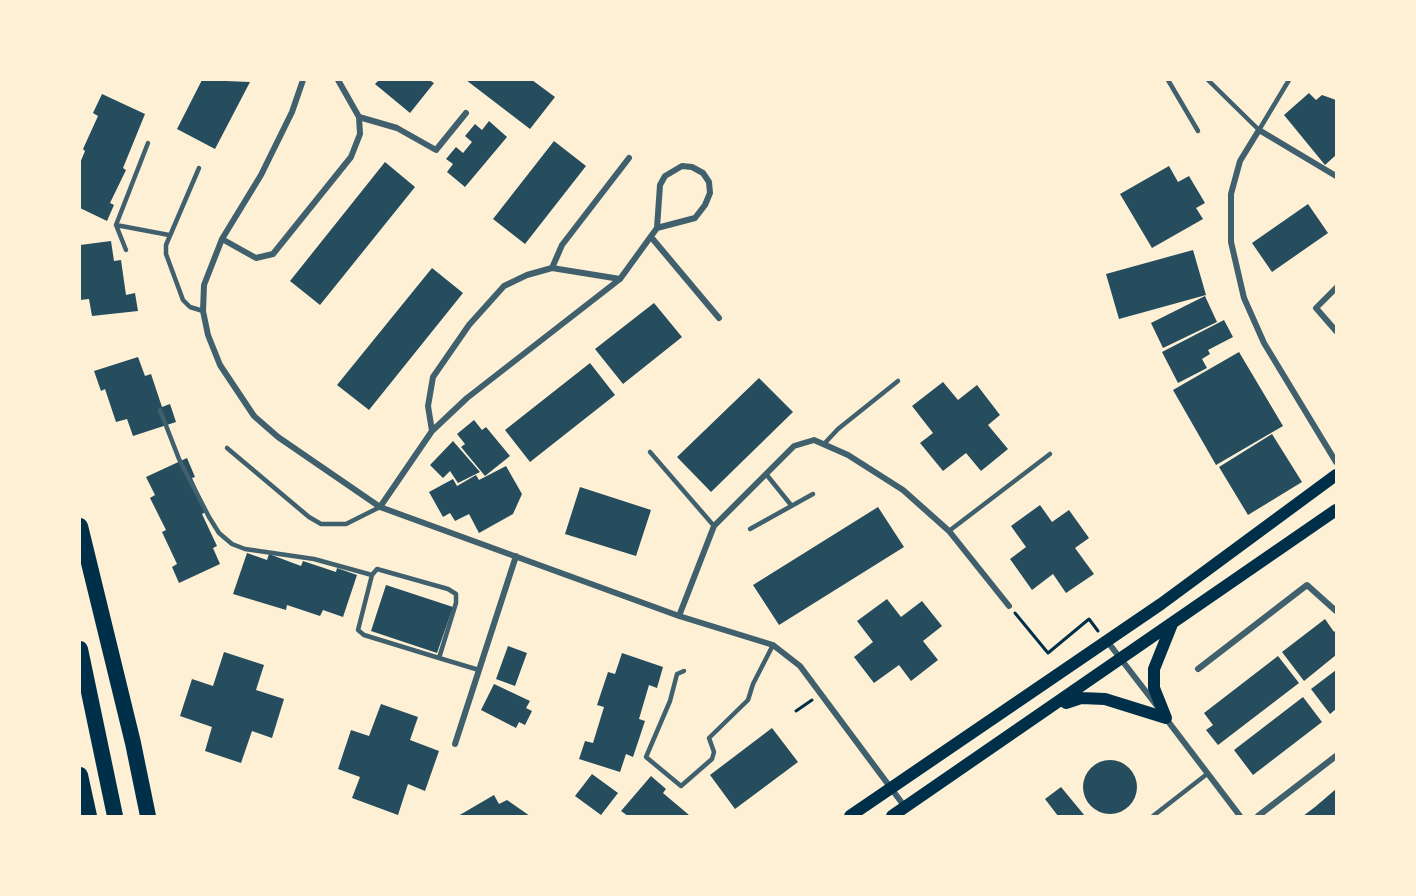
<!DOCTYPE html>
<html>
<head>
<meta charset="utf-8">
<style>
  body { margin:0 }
  #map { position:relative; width:1416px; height:896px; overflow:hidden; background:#fdf0d5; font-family:Poppins,sans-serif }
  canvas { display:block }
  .frame { position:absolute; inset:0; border:81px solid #fdf0d5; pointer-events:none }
</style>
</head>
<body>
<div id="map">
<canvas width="1416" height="896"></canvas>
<div class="frame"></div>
</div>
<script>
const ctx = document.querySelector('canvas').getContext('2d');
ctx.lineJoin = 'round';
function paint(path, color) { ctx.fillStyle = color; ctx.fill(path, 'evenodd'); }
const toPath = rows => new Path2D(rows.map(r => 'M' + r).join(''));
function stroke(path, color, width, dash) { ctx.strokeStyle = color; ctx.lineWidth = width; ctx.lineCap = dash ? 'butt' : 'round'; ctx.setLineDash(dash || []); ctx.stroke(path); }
const building = toPath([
  [202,80,250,82,215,149,177,129],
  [379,80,429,80,434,83,410,113,375,84],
  [466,80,532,80,555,97,530,129],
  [1309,93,1316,100,1322,95,1336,100,1336,155,1325,165,1284,115],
  [102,94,145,114,123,168,126,170,110,203,114,205,107,221,80,208,80,163,85,151,83,149,98,116,93,113],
  [489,121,507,137,465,187,447,172,453,164,446,159,456,147,463,153,472,142,465,136,475,124,482,130],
  [554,141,586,166,525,244,493,219],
  [385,162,415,187,320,305,290,281],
  [1169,166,1178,182,1189,176,1205,203,1196,208,1203,219,1152,248,1120,194],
  [1308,204,1328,233,1272,272,1252,243],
  [111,241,114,261,121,260,126,295,135,293,138,311,92,316,89,299,80,300,80,245],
  [1193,250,1206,295,1119,319,1106,274],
  [432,268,463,293,369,410,337,385],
  [1205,296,1217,322,1163,348,1151,323],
  [654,303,682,337,623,384,595,349],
  [1224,320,1233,337,1208,350,1210,354,1202,359,1207,368,1178,383,1162,352],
  [1239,352,1283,426,1216,465,1173,390],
  [138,357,145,376,151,374,162,407,170,404,176,422,133,436,127,419,116,422,105,389,101,391,94,371],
  [590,363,615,395,530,462,505,430],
  [759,378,793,412,711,492,677,457],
  [943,382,958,400,977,385,1000,415,988,425,1008,449,981,471,966,453,943,471,920,443,933,433,912,406],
  [474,420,482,430,486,427,510,456,485,476,461,447,465,444,457,434],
  [1272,434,1302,482,1248,515,1219,467],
  [453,441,480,472,458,483,450,471,443,478,430,465],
  [187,458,195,477,192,478,207,511,202,514,217,546,213,548,220,564,179,583,172,567,177,564,162,532,166,530,150,498,155,495,146,477],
  [506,466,522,494,513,514,479,533,469,514,455,521,450,513,443,517,429,492,453,479,457,486,476,475,479,480],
  [580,487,651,510,636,556,565,534],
  [1040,505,1052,522,1069,510,1089,538,1075,548,1094,574,1066,593,1053,574,1032,590,1010,559,1026,547,1011,526],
  [878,507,904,547,779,625,753,585],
  [247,553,267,560,269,554,301,566,303,561,336,572,337,568,357,575,343,617,323,610,320,616,287,605,286,610,233,594],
  [386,585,453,607,437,653,371,631],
  [887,599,901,617,922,601,942,626,923,641,938,660,911,681,899,665,874,683,854,657,873,642,857,621],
  [1325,619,1334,632,1336,630,1336,655,1304,681,1282,652],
  [508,646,527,653,515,686,496,679],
  [224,652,264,665,256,690,284,699,272,738,252,731,241,763,205,751,212,727,180,716,192,679,213,686],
  [622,653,663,667,657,688,649,685,639,719,645,721,633,757,626,754,620,772,579,759,585,741,593,743,604,707,597,705,608,672,615,674],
  [1278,656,1299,683,1218,745,1206,730,1213,725,1204,713],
  [1336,670,1336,709,1330,714,1311,689],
  [494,684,530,701,526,708,532,711,525,725,519,722,516,728,481,710],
  [1303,697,1322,722,1253,775,1234,750],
  [381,704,418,717,410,740,439,751,425,791,408,784,398,815,352,798,360,777,338,769,351,730,369,736],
  [772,728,798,762,735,809,710,775],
  '1083 787a27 27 0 1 1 54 0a27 27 0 1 1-54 0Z',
  [592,774,618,793,601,815,575,796],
  [651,776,666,789,663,793,689,815,687,816,628,816,621,811],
  [1061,787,1085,816,1058,816,1045,799],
  [1336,789,1336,816,1303,816,1315,807],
  [494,795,499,804,507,800,530,816,458,816]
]);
const path = toPath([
  [1015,613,1048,653,1089,619,1098,631],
  [796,711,812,700]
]);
const service = toPath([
  [1168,80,1198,131],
  [1208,80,1259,130,1289,80],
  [199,168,166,245,166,254,183,300,190,307,203,311],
  [116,225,148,143],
  [126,250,116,225,169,235],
  [160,410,179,459,209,517,219,533,232,544,245,549,314,559,372,575],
  [824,444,838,429,898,381],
  [227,448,309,517,321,524,346,524,380,507],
  [650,452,714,526],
  [766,474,791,505],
  [750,529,813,494],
  [949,531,1050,454],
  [439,658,456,603,456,594,448,589,377,569,372,575,358,630,364,635,439,658,479,670],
  [684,671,677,674,670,701,646,757,681,786,712,759,714,752,709,738,748,700,753,684,773,645],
  [1153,816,1207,774]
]);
const minor = toPath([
  [303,80,292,112,261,175,222,239,204,285,203,311,208,335,220,365,254,416,278,437,380,507,679,616,773,645,800,666,905,807],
  [359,117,397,128,436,150,466,113],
  [1336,176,1259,130,1240,161,1231,194,1231,242,1244,298,1264,343,1336,462],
  [651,237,719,318],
  [222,239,256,258,273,254,351,157,360,134,359,117,338,80],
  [552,268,562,245,629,158],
  [1336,288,1316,308,1336,331],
  [432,431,428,406,433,377,469,325,504,286,527,275,552,268,620,279],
  [380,507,432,431,467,398,620,279,657,228,660,185,665,176,682,166,692,167,703,173,709,182,710,193,705,205,695,218,657,228],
  [679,616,714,526,794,446,814,440,848,455,903,490,949,531,1009,606],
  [1107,641,1157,706],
  [1198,669,1307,585,1336,611],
  [1164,716,1240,816],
  [455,744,516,556],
  [1258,816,1336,756]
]);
const secondary = toPath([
  [1066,703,1081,698,1105,699,1166,718],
  [1166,718,1154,688,1154,669,1172,624],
  [850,816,1161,604,1336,475],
  [892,816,1336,510]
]);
const motorway = toPath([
  [80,526,133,743,148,816],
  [80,649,115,816],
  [80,775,89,816]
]);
paint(building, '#264d5e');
stroke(path, '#003049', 3);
stroke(service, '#3f606c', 4.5);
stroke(minor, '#3f606c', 6);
stroke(secondary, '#003049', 12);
stroke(motorway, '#003049', 16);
</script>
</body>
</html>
